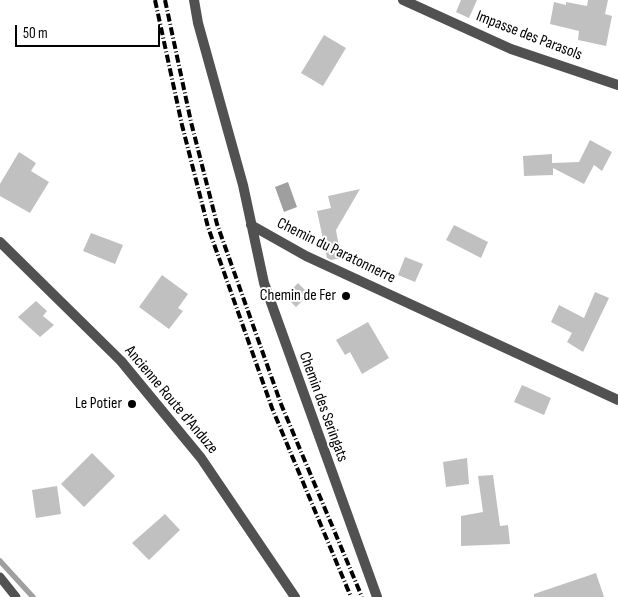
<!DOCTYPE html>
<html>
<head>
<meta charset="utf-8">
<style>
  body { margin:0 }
  #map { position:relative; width:618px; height:597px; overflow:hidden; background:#fff; font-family:"Sofia Sans Condensed",sans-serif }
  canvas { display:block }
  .scale { position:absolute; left:15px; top:25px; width:145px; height:22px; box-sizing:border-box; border:2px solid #000; border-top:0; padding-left:6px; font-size:15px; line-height:18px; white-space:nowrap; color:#000; -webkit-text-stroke:4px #fff; paint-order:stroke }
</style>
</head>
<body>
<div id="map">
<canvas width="618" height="597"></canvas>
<div class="scale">50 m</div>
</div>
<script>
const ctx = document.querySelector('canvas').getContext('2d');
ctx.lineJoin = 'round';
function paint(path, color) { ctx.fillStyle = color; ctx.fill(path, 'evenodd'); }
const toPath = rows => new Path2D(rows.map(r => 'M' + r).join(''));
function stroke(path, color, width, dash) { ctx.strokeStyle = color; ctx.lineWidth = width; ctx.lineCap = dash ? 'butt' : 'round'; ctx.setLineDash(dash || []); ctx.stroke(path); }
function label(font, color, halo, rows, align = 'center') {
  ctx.font = font + ' "Sofia Sans Condensed",sans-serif'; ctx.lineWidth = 4; ctx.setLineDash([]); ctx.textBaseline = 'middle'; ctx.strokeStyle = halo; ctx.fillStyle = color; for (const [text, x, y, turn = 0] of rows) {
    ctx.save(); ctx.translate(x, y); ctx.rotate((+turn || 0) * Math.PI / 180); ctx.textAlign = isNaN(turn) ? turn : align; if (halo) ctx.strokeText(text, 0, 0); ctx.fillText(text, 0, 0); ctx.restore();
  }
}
const water = toPath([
  [288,182,297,207,284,212,275,187]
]);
const stream = toPath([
  [0,561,33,597]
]);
const building = toPath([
  [461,0,477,0,469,18,456,12],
  [588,0,608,0,605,14,612,16,606,46,578,40,579,31,550,24,554,2,566,5,566,2,587,6],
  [324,35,346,48,323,86,301,73],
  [590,140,612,152,602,171,594,165,584,184,553,168,553,175,524,176,523,156,552,154,552,163,579,162],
  [19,152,36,163,31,171,49,182,30,213,0,196,0,184],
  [360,189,336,230,341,258,331,260,327,258,317,211,331,208,328,196],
  [454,225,488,242,481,258,446,240],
  [91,233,123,245,115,264,83,251],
  [405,257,423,264,415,282,398,275],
  [162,275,188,294,178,308,183,311,169,329,139,307],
  [298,283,309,294,296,307,285,296],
  [595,292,609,298,583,352,567,342,572,333,551,322,559,305,584,318],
  [36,301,47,311,43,316,54,325,40,337,18,317],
  [368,322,389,358,362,374,350,352,345,355,336,340],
  [522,385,551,398,544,415,514,402],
  [92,453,115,476,84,507,61,484],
  [467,458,469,484,446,487,443,462],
  [493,475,500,526,508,525,510,544,461,546,461,516,483,512,478,476],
  [57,486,61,514,36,518,32,490],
  [165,514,180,530,149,560,132,543],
  [596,573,604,597,534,597,534,594]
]);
const lane = toPath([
  [0,577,16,597]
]);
const street = toPath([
  [194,0,198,23,243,185,264,283,377,597],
  [403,0,511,49,618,85],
  [251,225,306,256,618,400],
  [0,242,121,361,201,458,295,597]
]);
const rail = toPath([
  [155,0,182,125,208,227,272,408,351,597],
  [165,0,191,122,217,224,281,404,362,597]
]);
const markers = [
  [346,296,5,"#000"],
  [132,404,5,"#000"]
];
const streetNames = [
  ["Impasse des Parasols",529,36,21],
  ["Chemin du Paratonnerre",336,251,26],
  ["Ancienne Route d'Anduze",171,400,50],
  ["Chemin des Seringats",323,407,70]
];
const poiNames = [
  ["Chemin de Fer",336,296],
  ["Le Potier",122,404]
];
paint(water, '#9f9f9f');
stroke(stream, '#9f9f9f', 5.5);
paint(building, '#c0c0c0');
stroke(lane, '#515151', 9);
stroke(street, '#515151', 10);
stroke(rail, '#000', 4, [8, 2.5, 1, 2.5]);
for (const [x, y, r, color] of markers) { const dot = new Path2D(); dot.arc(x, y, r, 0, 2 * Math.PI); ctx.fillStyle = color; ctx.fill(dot); stroke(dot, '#fff', 2); }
label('16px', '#000', '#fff', streetNames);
label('16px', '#000', '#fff', poiNames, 'right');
</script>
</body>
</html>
